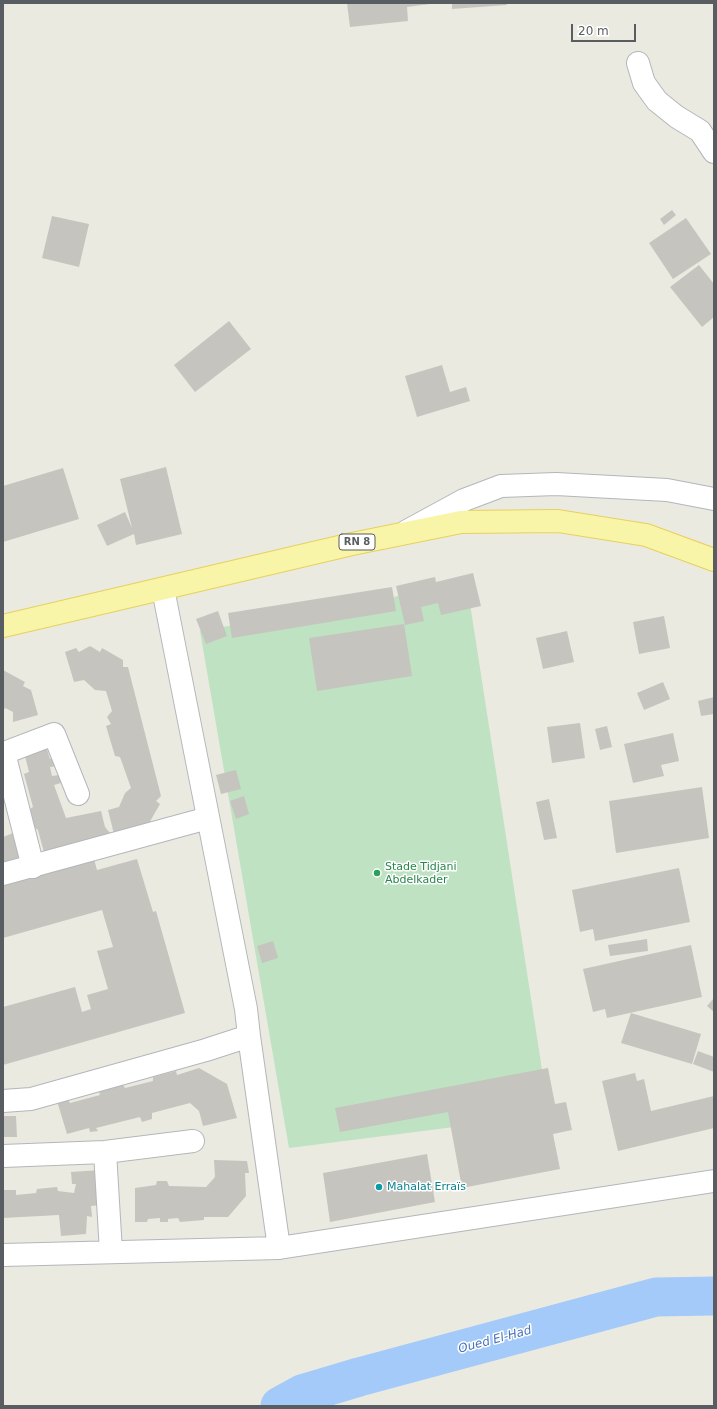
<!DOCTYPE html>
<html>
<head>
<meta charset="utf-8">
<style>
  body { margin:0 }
  #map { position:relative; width:717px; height:1409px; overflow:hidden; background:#ebeae1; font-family:"DejaVu Sans",sans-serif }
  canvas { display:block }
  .frame { position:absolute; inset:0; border:4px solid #595c61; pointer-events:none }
  .scale { position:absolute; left:571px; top:24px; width:65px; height:18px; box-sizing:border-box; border:2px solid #595c61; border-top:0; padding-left:5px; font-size:12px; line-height:14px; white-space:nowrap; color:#595c61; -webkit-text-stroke:3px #fff; paint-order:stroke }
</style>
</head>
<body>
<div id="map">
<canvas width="717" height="1409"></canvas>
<div class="frame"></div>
<div class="scale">20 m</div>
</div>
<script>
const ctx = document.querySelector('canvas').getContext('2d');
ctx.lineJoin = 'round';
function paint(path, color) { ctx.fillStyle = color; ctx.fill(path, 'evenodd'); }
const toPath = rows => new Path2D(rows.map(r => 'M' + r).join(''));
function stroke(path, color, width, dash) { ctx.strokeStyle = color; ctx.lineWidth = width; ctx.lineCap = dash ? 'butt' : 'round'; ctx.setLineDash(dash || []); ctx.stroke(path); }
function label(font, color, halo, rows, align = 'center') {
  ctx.font = font + ' "DejaVu Sans",sans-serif'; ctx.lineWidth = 3; ctx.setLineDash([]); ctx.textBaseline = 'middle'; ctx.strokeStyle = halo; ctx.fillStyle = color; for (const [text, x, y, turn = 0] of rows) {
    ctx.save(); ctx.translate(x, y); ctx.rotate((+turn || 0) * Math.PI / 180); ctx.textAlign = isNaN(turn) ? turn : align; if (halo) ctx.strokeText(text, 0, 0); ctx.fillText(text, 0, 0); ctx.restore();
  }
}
const green = toPath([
  [467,584,549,1115,289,1148,200,631]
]);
const river = toPath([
  [280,1406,302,1394,359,1377,656,1297,714,1296]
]);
const building = toPath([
  [347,3,430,3,430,4,407,7,408,21,350,27],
  [452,3,506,3,507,5,452,9],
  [672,210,676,215,664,225,660,219],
  [52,216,89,224,79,267,42,258],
  [686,218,711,254,673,279,649,243],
  [699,265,714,284,714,317,702,327,670,287],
  [229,321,251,349,195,392,174,365],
  [442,365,450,392,466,387,470,401,417,417,405,376],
  [166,467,182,534,136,545,134,534,107,546,97,525,125,512,132,528,120,479],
  [63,468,79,519,3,542,3,486],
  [473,573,481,606,441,615,438,603,421,607,424,621,405,625,396,586,435,577,436,582],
  [392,587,396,611,232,638,228,613],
  [218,611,227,636,206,644,196,619],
  [664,616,670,648,639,654,633,622],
  [404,624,412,676,317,691,309,638],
  [567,631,574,662,543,669,536,638],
  [90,646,100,652,102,648,123,660,123,667,128,667,161,796,156,801,160,804,148,825,115,838,108,810,119,807,125,793,131,788,120,757,115,756,106,726,111,724,107,717,112,711,106,691,95,690,84,680,74,682,65,652,76,648,79,652],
  [3,670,25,682,23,686,31,690,38,715,13,722,13,712,5,708,3,712],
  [663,682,670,699,644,710,637,693],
  [714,697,714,714,701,716,698,701],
  [580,723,585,758,552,763,547,727],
  [607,726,612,747,600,750,595,729],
  [673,733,679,761,661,765,664,776,633,783,624,744],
  [46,746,50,759,56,758,58,766,50,767,52,776,59,775,61,783,54,785,66,818,101,811,105,827,115,839,45,856,38,830,35,828,30,809,33,807,24,774,29,772,24,752],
  [236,770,241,789,221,794,216,775],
  [702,787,709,838,616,853,609,801],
  [244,796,249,814,236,819,230,801],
  [549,799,557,838,544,840,536,802],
  [13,833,19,859,3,863,3,837],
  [94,859,97,870,137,859,153,912,156,911,185,1013,3,1065,3,1007,75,987,82,1012,91,1009,87,995,108,989,97,951,113,947,102,910,3,938,3,885],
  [679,868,690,922,595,941,593,929,580,932,572,890],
  [647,939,648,951,610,956,608,945],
  [273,941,278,958,262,963,257,946],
  [691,945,702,997,607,1018,605,1009,593,1012,583,969],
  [714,998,714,1012,707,1006],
  [631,1013,701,1034,692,1064,621,1043],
  [698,1051,714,1057,714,1072,693,1064],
  [199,1068,227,1084,237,1118,203,1126,199,1111,190,1103,152,1113,152,1119,142,1122,140,1117,96,1128,98,1131,90,1132,89,1128,67,1134,57,1101,68,1099,70,1103,100,1095,99,1092,123,1085,125,1088,153,1081,153,1077,176,1071,177,1075],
  [548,1068,555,1104,566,1102,572,1130,553,1134,560,1169,462,1188,448,1112,340,1132,335,1108],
  [635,1073,637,1081,644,1079,651,1111,714,1096,714,1128,618,1151,602,1081],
  [3,1116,16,1116,17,1137,3,1137],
  [427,1154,435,1202,330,1222,323,1173],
  [214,1160,247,1161,249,1173,245,1173,246,1196,228,1217,204,1217,204,1220,180,1222,178,1218,168,1219,168,1222,160,1222,160,1218,148,1219,147,1222,135,1222,135,1188,156,1185,157,1181,167,1181,169,1186,206,1187,215,1177],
  [100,1170,101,1205,91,1206,92,1217,87,1216,86,1234,61,1236,59,1215,3,1218,3,1190,16,1190,16,1195,36,1193,37,1189,57,1187,58,1191,74,1193,76,1184,72,1184,71,1172]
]);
const minor = toPath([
  [638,63,644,83,657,101,677,117,700,131,714,152],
  [407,531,464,500,501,486,556,484,667,490,714,499],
  [33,867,4,753,54,734,78,794],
  [3,874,208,818],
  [249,1036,279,1248],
  [3,1101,31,1099,206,1050,249,1036,246,1009,163,589],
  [105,1152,111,1252],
  [3,1156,105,1152,193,1141],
  [3,1255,279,1248,714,1181]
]);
const major = toPath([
  [3,626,352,544,461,522,558,521,646,535,714,560]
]);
const markers = [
  [377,873,4,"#2e9e5b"],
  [379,1187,4,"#0f9aa8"]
];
const shields = [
  [357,542,36]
];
const shieldNames = [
  ["RN 8",357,542]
];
const leisureNames = [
  ["Stade Tidjani",385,867],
  ["Abdelkader",385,880]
];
const cultureNames = [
  ["Mahalat Erraïs",387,1187]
];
const waterNames = [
  ["Oued El-Had",495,1340,-15]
];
paint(green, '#bee2c2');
stroke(river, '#a4caf9', 39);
paint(building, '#c6c4be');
stroke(minor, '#b3b6bb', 24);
stroke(major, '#e7d05e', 24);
stroke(minor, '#fff', 22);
stroke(major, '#f9f5a8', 22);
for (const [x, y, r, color] of markers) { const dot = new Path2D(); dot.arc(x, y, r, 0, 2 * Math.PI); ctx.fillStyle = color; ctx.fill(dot); stroke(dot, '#fff', 1.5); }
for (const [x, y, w] of shields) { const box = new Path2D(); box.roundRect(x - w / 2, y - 8, w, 16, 3); ctx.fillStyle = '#fff'; ctx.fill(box); stroke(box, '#595c61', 1); }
label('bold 10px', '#595c61', null, shieldNames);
label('11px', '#27864d', '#fff', leisureNames, 'left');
label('11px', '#0d838f', '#fff', cultureNames, 'left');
label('italic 12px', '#4973b9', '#fff', waterNames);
</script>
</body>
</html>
